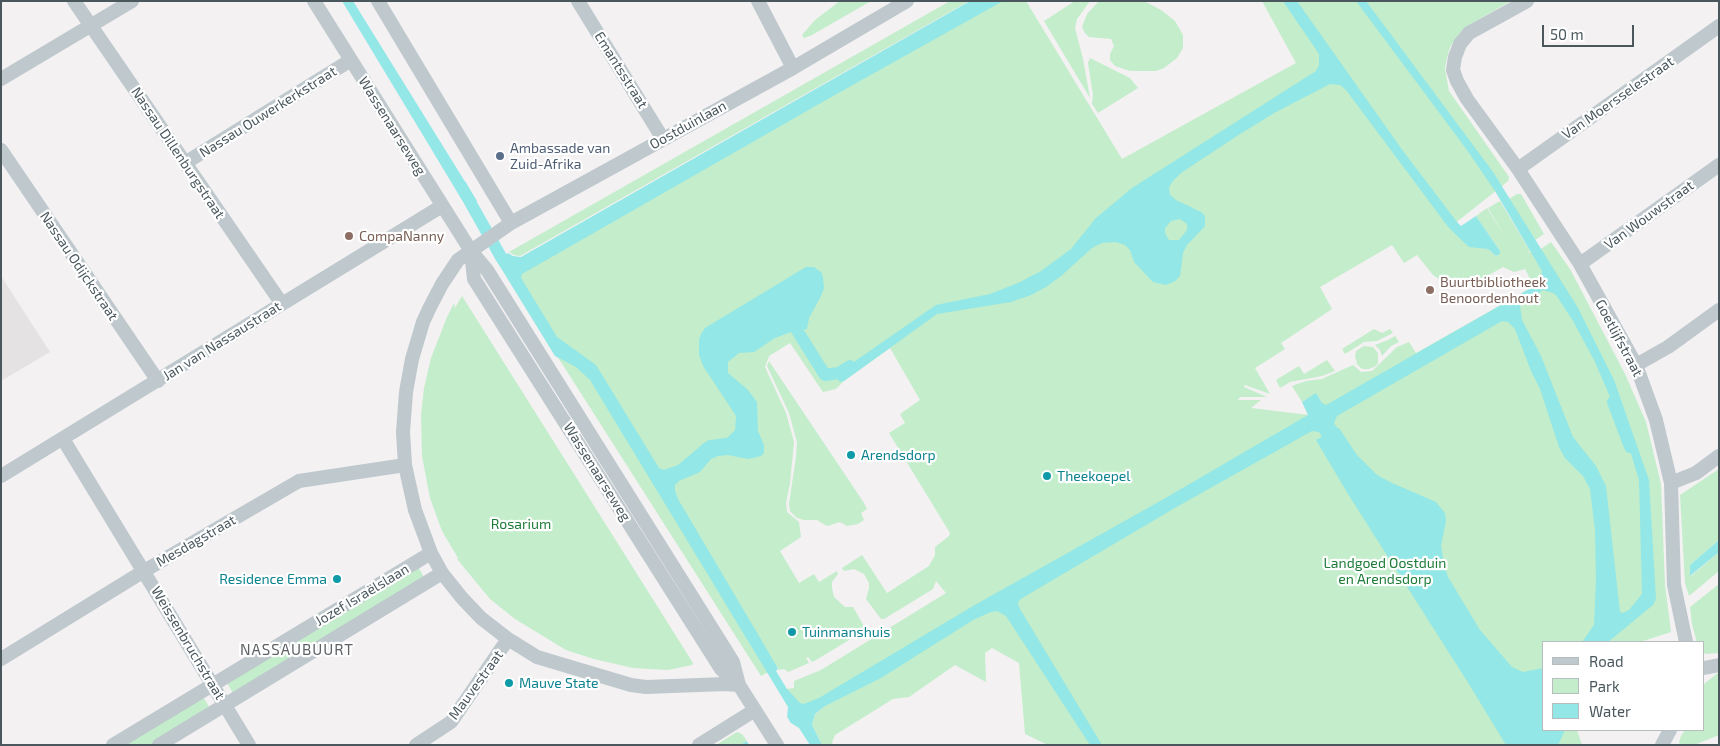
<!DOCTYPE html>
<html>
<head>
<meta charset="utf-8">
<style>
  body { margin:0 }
  #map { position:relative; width:1720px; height:746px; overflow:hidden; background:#f3f1f2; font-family:"Exo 2",sans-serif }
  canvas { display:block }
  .frame { position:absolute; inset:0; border:2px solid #4a585e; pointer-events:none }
  .legend { position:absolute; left:1542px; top:641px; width:162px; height:90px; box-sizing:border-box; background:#fff; border:1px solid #b7bcbf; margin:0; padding:6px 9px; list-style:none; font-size:15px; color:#4a585e }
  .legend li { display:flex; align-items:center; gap:10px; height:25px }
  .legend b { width:25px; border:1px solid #b7bcbf }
  .scale { position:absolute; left:1542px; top:25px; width:92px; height:22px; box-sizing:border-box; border:2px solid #4a585e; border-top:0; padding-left:6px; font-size:15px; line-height:18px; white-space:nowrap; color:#4a585e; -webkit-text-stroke:4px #fff; paint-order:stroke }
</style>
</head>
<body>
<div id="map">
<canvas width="1720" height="746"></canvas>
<div class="frame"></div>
<ul class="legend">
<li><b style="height:6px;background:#bec8cd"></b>Road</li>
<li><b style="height:14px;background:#c3edcb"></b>Park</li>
<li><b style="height:14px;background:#93e7e7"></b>Water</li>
</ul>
<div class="scale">50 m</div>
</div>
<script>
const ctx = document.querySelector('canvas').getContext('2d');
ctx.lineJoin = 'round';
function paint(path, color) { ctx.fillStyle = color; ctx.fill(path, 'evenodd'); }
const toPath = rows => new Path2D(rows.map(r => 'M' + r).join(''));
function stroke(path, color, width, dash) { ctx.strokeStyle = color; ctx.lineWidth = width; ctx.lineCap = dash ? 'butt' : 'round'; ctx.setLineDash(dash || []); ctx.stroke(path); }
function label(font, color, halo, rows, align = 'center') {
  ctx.font = font + ' "Exo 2",sans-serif'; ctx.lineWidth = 4.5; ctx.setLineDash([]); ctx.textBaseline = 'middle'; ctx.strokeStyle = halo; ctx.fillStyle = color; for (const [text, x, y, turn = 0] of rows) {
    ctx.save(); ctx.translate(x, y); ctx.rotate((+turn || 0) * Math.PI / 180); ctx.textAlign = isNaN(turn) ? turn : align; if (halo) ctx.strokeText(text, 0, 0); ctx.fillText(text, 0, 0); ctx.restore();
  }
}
const education = toPath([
  [1,276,50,352,1,381]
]);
const green = toPath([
  [840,1,871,1,812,35,804,38,802,35,815,20],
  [950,1,969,1,520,256,514,255,509,252],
  [989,1,1026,1,1122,159,1296,63,1262,1,1511,1,1469,25,1459,34,1450,47,1446,62,1445,69,1449,91,1509,177,1508,181,1502,186,1449,228,1482,248,1488,249,1496,256,1500,254,1500,251,1476,216,1487,208,1506,239,1488,208,1500,201,1530,251,1527,253,1541,249,1551,242,1570,269,1625,374,1646,422,1661,484,1665,585,1671,632,1640,642,1544,642,1544,730,1577,730,1582,745,1048,745,1025,734,1019,663,992,648,985,653,986,682,955,665,909,697,893,699,835,735,832,742,833,745,822,745,812,725,815,714,824,707,799,709,787,689,794,688,794,681,821,670,946,593,936,581,933,589,884,619,881,619,866,599,869,588,869,583,864,574,854,569,844,571,842,568,862,555,887,593,929,566,935,555,935,547,949,536,950,533,889,433,905,423,900,414,920,400,890,348,844,381,836,389,823,392,790,343,769,356,765,367,786,413,794,442,790,483,786,503,787,512,799,522,801,537,780,551,799,583,814,574,819,582,837,571,838,574,832,582,832,588,834,597,845,607,853,607,865,628,864,631,816,660,812,662,808,657,806,658,809,663,788,672,784,669,779,670,777,667,761,676,496,260,506,254,523,264],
  [1392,245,1404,263,1417,255,1433,275,1454,289,1475,283,1503,267,1514,272,1525,269,1535,288,1529,289,1416,353,1409,342,1397,347,1372,371,1361,372,1353,365,1322,379,1306,381,1292,386,1302,402,1316,394,1322,403,1309,415,1251,408,1261,400,1238,400,1240,397,1267,397,1244,387,1245,385,1270,394,1255,368,1285,349,1281,343,1332,309,1320,287],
  [1075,1,1090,1,1077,19,1075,28,1083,59,1090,98,1044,21],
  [1099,1,1144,1,1161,10,1175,21,1183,35,1183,48,1177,58,1164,68,1156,71,1130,71,1115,66,1110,60,1110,54,1114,46,1111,39,1089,37,1085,33,1082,27,1087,14],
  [1090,58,1130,78,1138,88,1098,113,1092,104,1093,95,1088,63],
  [1517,194,1521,194,1544,234,1535,240,1509,199],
  [462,296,693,663,692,665,668,670,633,668,594,659,566,650,515,619,490,599,457,559,458,558,442,531,430,498,422,456,421,415,424,388,431,358,447,317,454,303,455,308],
  [1374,329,1382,333,1390,329,1393,333,1377,341,1364,342,1345,354,1342,349],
  [1395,336,1399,342,1391,346,1382,356,1380,350,1375,345,1388,340],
  [1364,346,1373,347,1378,353,1378,363,1376,366,1369,369,1362,369,1356,363,1357,362,1355,357,1356,351],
  [1327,360,1335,371,1322,376,1290,382,1280,388,1276,380,1299,366,1304,374],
  [769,361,864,503,867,509,861,513,864,520,858,524,847,526,840,522,827,526,817,520,804,520,797,518,790,511,789,504,796,457,797,442,789,413,767,366],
  [1719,469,1719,540,1690,565,1691,576,1719,552,1719,571,1689,596,1685,583,1680,495],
  [417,565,425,579,234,695,226,681],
  [1719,584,1719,653,1706,654,1704,653,1704,642,1697,642,1696,639,1692,624,1690,607],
  [1719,672,1719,735,1694,745,1680,745,1679,742,1681,736,1685,730,1704,730,1704,684],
  [202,695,211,710,152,745,120,745],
  [737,732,742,734,747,741,740,745,716,745]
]);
const water = toPath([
  [342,1,353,1,477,201,462,200],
  [970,1,1003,1,826,100,522,274,521,278,557,337,596,365,659,468,664,470,678,465,704,443,709,440,727,438,735,430,736,416,703,366,699,355,699,340,701,334,705,328,806,267,814,267,821,272,823,277,824,288,821,296,809,318,807,329,791,332,775,338,754,352,739,353,728,362,728,373,747,389,757,402,758,431,764,445,764,453,761,456,748,459,728,455,718,456,711,459,700,472,679,481,675,485,675,491,678,499,766,648,778,669,776,671,787,689,800,703,804,704,819,698,973,606,1162,500,1308,415,1302,402,1316,393,1322,403,1326,405,1529,289,1540,285,1542,271,1495,191,1467,150,1356,1,1366,1,1493,172,1578,308,1614,380,1649,480,1656,599,1653,605,1608,642,1582,642,1594,625,1596,579,1595,530,1590,489,1583,476,1565,458,1559,447,1540,389,1531,371,1515,329,1508,322,1502,321,1337,416,1334,423,1337,428,1339,428,1357,455,1377,475,1392,483,1436,502,1445,513,1446,521,1441,546,1444,564,1448,577,1480,630,1512,667,1523,672,1544,668,1544,730,1565,730,1558,745,1506,745,1467,681,1348,494,1316,440,1322,437,1319,432,1312,431,1173,509,1019,600,1018,604,1020,609,1102,745,1090,745,1006,616,997,611,991,612,973,620,881,678,825,706,815,714,812,725,822,745,810,745,799,728,791,723,755,745,740,745,747,741,748,742,787,718,788,707,590,380,576,367,555,356,496,260,508,253,513,256,521,257],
  [1543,290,1553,293,1556,295,1573,321,1594,360,1622,424,1639,480,1642,594,1629,610,1623,613,1620,612,1606,486,1596,466,1573,437,1541,356,1522,320,1520,306],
  [1283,1,1297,1,1403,151,1457,222,1461,226,1476,216,1500,251,1500,254,1496,256,1488,249,1469,247,1449,228,1346,90,1340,85,1330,84,1276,112,1240,134,1181,173,1172,182,1169,188,1170,195,1176,200,1201,212,1205,216,1205,226,1187,245,1183,253,1180,276,1175,281,1166,285,1153,282,1134,262,1130,250,1125,245,1116,242,1102,243,1092,248,1061,276,1046,287,1031,295,1011,302,937,314,844,381,840,382,835,375,936,305,990,294,1018,283,1041,271,1071,249,1096,218,1132,188,1316,71,1319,65,1319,54],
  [1180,219,1187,224,1187,230,1179,240,1169,240,1165,233,1165,228,1171,221],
  [1719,540,1719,552,1690,576,1690,565]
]);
const pier = toPath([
  [785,713,793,727,791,726,760,745,749,745,745,738,749,739,784,717]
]);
const canal = toPath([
  [461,186,501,257,512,268],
  [786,326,793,324,825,375,839,373,850,366],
  [1613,402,1630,447]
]);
const minor = toPath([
  [74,1,282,304],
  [314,1,471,251,487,270,718,638,733,662,739,685],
  [378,1,511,223],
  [578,1,663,139],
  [758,1,793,68],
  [1527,1,1469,33,1460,44,1455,57,1453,70,1457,81,1467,99,1518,169,1580,264,1636,365,1656,420,1671,483,1674,585,1686,642],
  [1,79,132,1],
  [1,150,158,381],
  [185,163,351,60],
  [1518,169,1719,26],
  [471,251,474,279,721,669,739,685,777,745],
  [1580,264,1719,165],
  [1636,365,1668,347,1719,310],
  [63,439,249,745],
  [1,476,442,206],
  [1671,483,1696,473,1719,456],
  [1,659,144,571,299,481,405,465],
  [1704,668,1719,665],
  [739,685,725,684,646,687,631,685,537,657,508,639,481,618,462,598,442,573,431,553,415,510,405,465,403,432,406,392,412,359,423,322,430,307,442,284,458,260,511,223,793,68,907,1],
  [113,745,431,553],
  [159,745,442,573],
  [416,745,451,722,508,639],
  [699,745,755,710],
  [1662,745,1670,730]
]);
const markers = [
  [500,156,5,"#5c6f8a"],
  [349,236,5,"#8d6e63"],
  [1430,290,5,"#8d6e63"],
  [851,455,5,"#0f9aa8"],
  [1047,476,5,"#0f9aa8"],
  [337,579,5,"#0f9aa8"],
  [792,632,5,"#0f9aa8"],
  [509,683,5,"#0f9aa8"]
];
const streetNames = [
  ["Emantsstraat",621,70,58],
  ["Van Moersselestraat",1618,98,-35],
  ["Nassau Ouwerkerkstraat",268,112,-32],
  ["Oostduinlaan",688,125,-29],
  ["Wassenaarseweg",392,126,58],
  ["Nassau Dillenburgstraat",178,153,56],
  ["Van Wouwstraat",1649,215,-36],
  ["Nassau Odijckstraat",79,266,56],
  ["Goetlijfstraat",1619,338,62],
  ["Jan van Nassaustraat",222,341,-32],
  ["Wassenaarseweg",597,472,58],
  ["Mesdagstraat",196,541,-30],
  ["Jozef Israëlslaan",362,595,-31],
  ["Weissenbruchstraat",188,643,59],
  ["Mauvestraat",476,685,-54]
];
const serviceNames = [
  ["Ambassade van",510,148],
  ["Zuid-Afrika",510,164]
];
const educationNames = [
  ["CompaNanny",359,236],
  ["Buurtbibliotheek",1440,282],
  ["Benoordenhout",1440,298]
];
const cultureNames = [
  ["Arendsdorp",861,455],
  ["Theekoepel",1057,476],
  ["Residence Emma",327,579,"right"],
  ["Tuinmanshuis",802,632],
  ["Mauve State",519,683]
];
const parkNames = [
  ["Rosarium",521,524],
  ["Landgoed Oostduin",1385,563],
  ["en Arendsdorp",1385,579]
];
const neighbourhoodNames = [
  ["NASSAUBUURT",297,650]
];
paint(education, '#e4e2e3');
paint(green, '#c3edcb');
paint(water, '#93e7e7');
paint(pier, '#f3f1f2');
stroke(canal, '#93e7e7', 12);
stroke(minor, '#bec8cd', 14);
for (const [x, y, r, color] of markers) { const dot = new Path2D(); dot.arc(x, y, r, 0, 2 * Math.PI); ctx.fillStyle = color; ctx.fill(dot); stroke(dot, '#fff', 2); }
label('14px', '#4a585e', '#fff', streetNames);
label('14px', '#4e5e75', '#fff', serviceNames, 'left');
label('14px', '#785e54', '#fff', educationNames, 'left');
label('14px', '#0d838f', '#fff', cultureNames, 'left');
label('14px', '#1e7c39', '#fff', parkNames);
ctx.letterSpacing = '1px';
label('15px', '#5e6366', '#fff', neighbourhoodNames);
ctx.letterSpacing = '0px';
</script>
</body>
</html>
